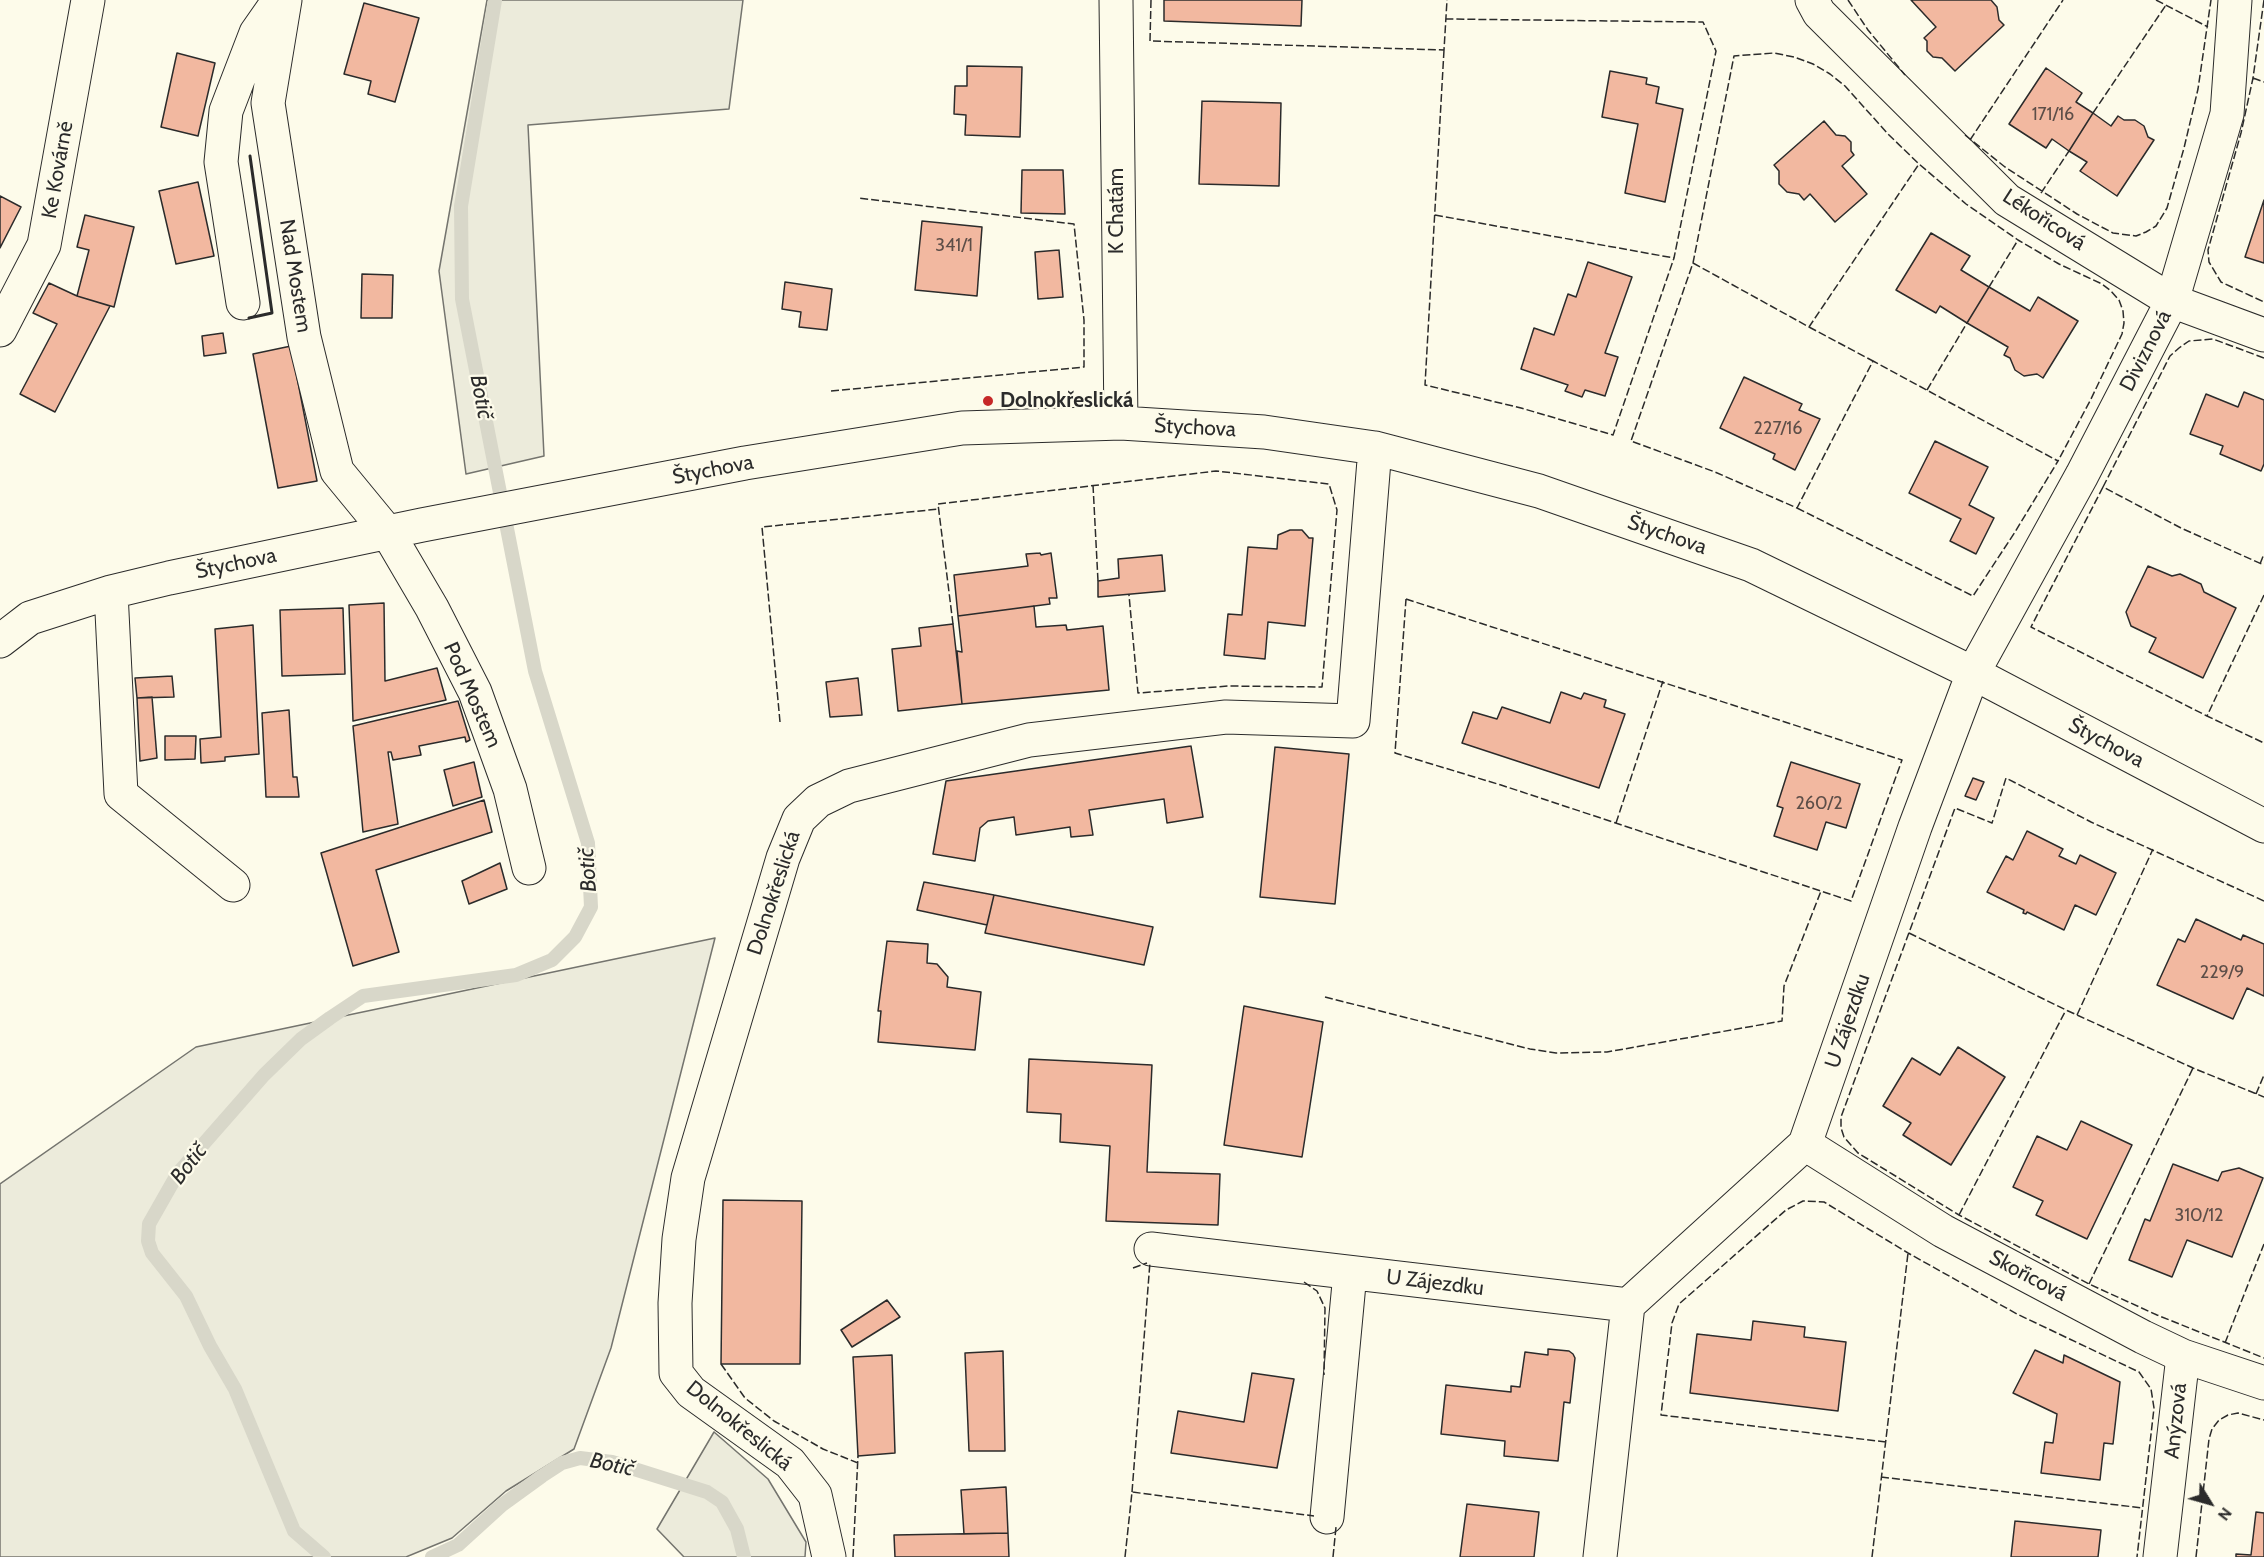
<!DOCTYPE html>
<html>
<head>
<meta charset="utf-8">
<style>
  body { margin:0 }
  #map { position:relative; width:2264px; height:1557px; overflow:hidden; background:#fdfbea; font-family:Cabin,sans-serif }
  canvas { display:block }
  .north { position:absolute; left:2180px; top:1473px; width:60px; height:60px; -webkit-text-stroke:4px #fdfbea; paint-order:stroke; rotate:127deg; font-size:16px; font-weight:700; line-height:24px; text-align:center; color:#2b2b2b }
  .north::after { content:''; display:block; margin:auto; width:21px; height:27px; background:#2b2b2b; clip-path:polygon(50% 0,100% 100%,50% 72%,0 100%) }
</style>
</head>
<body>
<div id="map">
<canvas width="2264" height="1557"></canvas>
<div class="north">N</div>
</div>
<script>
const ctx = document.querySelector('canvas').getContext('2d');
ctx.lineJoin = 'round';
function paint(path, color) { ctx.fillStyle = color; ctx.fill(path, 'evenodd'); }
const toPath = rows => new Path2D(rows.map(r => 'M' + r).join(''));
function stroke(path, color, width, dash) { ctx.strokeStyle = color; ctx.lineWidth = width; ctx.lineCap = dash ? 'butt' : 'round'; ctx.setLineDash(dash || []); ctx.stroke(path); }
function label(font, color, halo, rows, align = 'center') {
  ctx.font = font + ' Cabin,sans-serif'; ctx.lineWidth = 4.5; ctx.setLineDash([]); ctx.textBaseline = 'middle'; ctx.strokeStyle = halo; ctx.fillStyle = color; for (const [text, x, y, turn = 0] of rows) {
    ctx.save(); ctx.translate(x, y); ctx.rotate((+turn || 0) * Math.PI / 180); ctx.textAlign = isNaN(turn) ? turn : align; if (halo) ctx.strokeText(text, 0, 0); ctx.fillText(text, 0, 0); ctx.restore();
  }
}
const green = toPath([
  [487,0,743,0,729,109,528,125,544,456,466,474,439,271,487,0],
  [715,938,611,1348,574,1449,506,1491,452,1538,406,1557,0,1557,0,1184,196,1047,715,938],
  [714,1432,768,1479,806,1542,805,1557,684,1557,657,1529,714,1432]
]);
const stream = toPath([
  [324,1557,294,1531,235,1389,210,1346,186,1296,152,1253,148,1241,149,1224,178,1173,264,1075,301,1039,330,1018,363,996,516,975,552,960,575,937,591,907,588,843,535,671,462,299,461,206,495,0],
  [432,1557,458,1545,502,1505,542,1476,562,1463,580,1458,612,1462,707,1492,722,1502,737,1529,744,1557]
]);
const building = toPath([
  [1164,0,1302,0,1301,26,1164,21,1164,0],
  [1911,0,1991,0,1997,7,1999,20,2004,25,1955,71,1942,58,1933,57,1927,51,1927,41,1924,38,1936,27,1911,0],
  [364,3,419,18,395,102,368,94,371,81,344,74,364,3],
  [177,53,215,63,198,136,161,127,177,53],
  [967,66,1022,67,1020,137,965,135,966,115,954,114,955,86,967,86,967,66],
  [2046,68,2082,93,2076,102,2093,113,2069,151,2052,139,2046,148,2009,124,2046,68],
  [1610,71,1647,78,1646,84,1659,87,1656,103,1683,109,1665,202,1625,193,1638,124,1602,117,1610,71],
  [1202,101,1281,103,1279,186,1199,184,1202,101],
  [2093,113,2111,126,2118,116,2124,120,2135,120,2144,126,2148,137,2154,140,2117,196,2080,171,2087,162,2069,151,2093,113],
  [1824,121,1836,135,1845,136,1851,142,1851,151,1854,155,1842,166,1867,194,1835,222,1810,194,1804,200,1799,194,1787,192,1779,184,1779,171,1774,165,1824,121],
  [1022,170,1063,170,1065,214,1021,213,1022,170],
  [198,182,214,256,176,264,159,191,198,182],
  [0,196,21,207,0,248,0,196],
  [2264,200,2264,263,2245,257,2264,200],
  [85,215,134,227,114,307,77,296,89,250,77,247,85,215],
  [922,221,982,227,977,296,915,290,922,221],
  [1931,233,1970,256,1961,270,1989,287,1967,323,1940,306,1936,313,1896,290,1931,233],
  [1059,250,1063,297,1038,299,1035,252,1059,250],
  [1588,262,1632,277,1605,353,1618,357,1605,396,1585,390,1582,397,1565,391,1568,385,1521,369,1534,328,1554,335,1568,294,1576,297,1588,262],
  [362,274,393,275,392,318,361,318,362,274],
  [785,282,832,289,827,330,799,327,801,312,782,309,785,282],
  [49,283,77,296,110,306,55,412,20,394,57,324,33,313,49,283],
  [1989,287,2030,311,2038,297,2078,321,2043,378,2037,374,2024,376,2015,370,2010,358,2004,355,2008,347,1967,323,1989,287],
  [223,333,226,353,204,356,202,336,223,333],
  [291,346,317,481,278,488,253,354,291,346],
  [1744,377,1802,404,1799,410,1820,419,1795,470,1773,459,1775,454,1720,428,1744,377],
  [2244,392,2264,400,2264,464,2261,471,2220,454,2223,446,2190,434,2206,394,2238,407,2244,392],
  [1935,441,1988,467,1969,505,1994,518,1976,554,1950,541,1961,519,1909,493,1935,441],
  [1290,530,1302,530,1309,538,1313,538,1305,626,1268,622,1265,659,1224,655,1228,614,1242,615,1248,547,1277,549,1278,535,1290,530],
  [1040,553,1041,555,1051,553,1057,598,1049,598,1050,604,958,616,954,575,1028,566,1026,554,1040,553],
  [1162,555,1165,591,1098,597,1098,581,1119,578,1118,559,1162,555],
  [2148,566,2172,576,2180,574,2201,584,2204,592,2236,608,2203,678,2149,652,2156,638,2131,626,2126,612,2148,566],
  [384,603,385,681,437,668,446,700,353,721,349,605,384,603],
  [1034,606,1036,627,1066,625,1067,630,1103,626,1109,690,962,704,957,651,962,652,958,616,1034,606],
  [343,608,345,674,282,676,280,610,343,608],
  [953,624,962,704,898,711,892,649,921,646,919,628,953,624],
  [253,625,259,754,225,757,225,761,201,763,200,739,221,737,215,629,253,625],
  [172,676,174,697,137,698,135,678,172,676],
  [858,678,862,715,830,717,826,682,858,678],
  [1561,692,1581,699,1584,693,1606,700,1604,707,1625,714,1599,788,1462,743,1473,712,1497,719,1502,707,1550,723,1561,692],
  [152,697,157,758,140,761,137,698,152,697],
  [458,701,470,740,466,742,465,737,419,746,421,755,393,760,391,752,388,752,398,824,363,832,353,726,458,701],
  [289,710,293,777,297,777,299,797,266,797,262,713,289,710],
  [165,736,196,736,195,759,165,760,165,736],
  [1191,746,1203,817,1167,823,1164,799,1089,810,1093,835,1071,837,1070,827,1016,835,1014,817,988,821,980,828,975,861,933,854,946,781,1191,746],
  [1275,747,1349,754,1335,904,1260,897,1275,747],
  [474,762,482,797,453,806,444,770,474,762],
  [1791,762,1860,784,1846,828,1826,822,1817,850,1774,836,1783,808,1777,806,1791,762],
  [1973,778,1984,782,1976,800,1965,796,1973,778],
  [484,800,492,832,376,870,399,952,353,966,321,853,484,800],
  [2027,831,2063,849,2059,856,2076,864,2080,855,2116,873,2096,915,2075,905,2064,930,2027,912,2026,914,2023,913,2024,910,1987,892,2006,856,2013,860,2027,831],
  [500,863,507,889,469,904,462,881,500,863],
  [924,882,994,895,987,925,917,910,924,882],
  [994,895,1153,927,1144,965,985,933,994,895],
  [2196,919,2241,940,2243,935,2264,944,2264,996,2247,988,2233,1019,2157,985,2178,939,2185,942,2196,919],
  [887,941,928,944,927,963,937,964,948,977,947,987,981,992,975,1050,878,1042,881,1011,878,1011,887,941],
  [1244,1006,1323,1022,1302,1157,1224,1145,1244,1006],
  [1958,1047,2005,1077,1951,1165,1903,1135,1911,1123,1883,1106,1912,1058,1940,1075,1958,1047],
  [1029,1059,1152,1065,1147,1172,1220,1174,1218,1225,1106,1221,1110,1146,1060,1142,1061,1114,1027,1112,1029,1059],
  [2081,1121,2132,1145,2087,1239,2036,1215,2043,1201,2013,1187,2037,1136,2067,1150,2081,1121],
  [2173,1164,2218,1181,2222,1172,2239,1168,2263,1178,2232,1257,2187,1240,2172,1277,2129,1260,2145,1219,2150,1221,2173,1164],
  [723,1200,802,1201,800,1364,721,1364,723,1200],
  [887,1300,900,1317,852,1347,841,1330,887,1300],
  [1753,1321,1805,1327,1804,1337,1846,1342,1838,1411,1690,1393,1697,1334,1751,1340,1753,1321],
  [1548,1349,1569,1351,1573,1354,1575,1358,1570,1403,1564,1402,1558,1461,1504,1456,1505,1441,1441,1434,1446,1385,1511,1392,1511,1386,1520,1387,1525,1352,1548,1355,1548,1349],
  [2035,1350,2063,1363,2064,1355,2120,1382,2113,1444,2104,1443,2100,1480,2041,1473,2045,1442,2053,1443,2057,1414,2013,1393,2035,1350],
  [1003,1351,1005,1451,969,1451,965,1353,1003,1351],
  [892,1355,895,1453,858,1456,853,1357,892,1355],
  [1252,1373,1294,1379,1277,1468,1171,1453,1178,1411,1244,1422,1252,1373],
  [1006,1487,1008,1533,964,1534,961,1490,1006,1487],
  [1467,1504,1539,1512,1534,1557,1460,1557,1467,1504],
  [2256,1512,2264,1513,2264,1557,2236,1557,2236,1554,2251,1555,2256,1512],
  [2015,1521,2101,1530,2098,1557,2011,1557,2015,1521],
  [1008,1533,1009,1557,895,1557,894,1535,1008,1533]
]);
const minor = toPath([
  [285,0,268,103,304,337,337,471,388,533,432,608,475,692,510,789,529,868],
  [1116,0,1121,423],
  [1812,0,1819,13,2007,200,2172,301,2264,335],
  [243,303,221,162,226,111,256,33,279,0],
  [0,330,44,245,88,0],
  [111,592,121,794,233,885],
  [0,641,30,618,111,592,169,578,422,525,745,463,962,428,1121,423,1264,432,1375,448,1539,491,1751,565,1973,673,2264,826],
  [1805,1144,1943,1231,2143,1337,2183,1356,2264,1383],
  [1151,1249,1628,1305],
  [1327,1517,1350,1273],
  [829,1557,815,1495,790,1463,691,1392,676,1373,675,1303,679,1239,688,1178,783,858,799,819,818,801,849,786,1029,740,1226,717,1353,721,1375,448],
  [1600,1557,1628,1305,1805,1144,1915,827,1973,673,2082,475,2172,301,2227,114,2235,0],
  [2160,1557,2183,1356]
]);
const fence = toPath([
  [1151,0,1150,41,1444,50,1447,0],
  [1848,0,1868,30,1905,75],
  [2156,0,2208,27],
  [2264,0,2253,78,2241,133,2208,250,2209,262,2221,282,2264,302],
  [1444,50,1425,385,1521,408,1613,435,1674,258,1716,51,1703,22,1446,19],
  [2253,78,2264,82],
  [2093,113,2166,5],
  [1965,135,2005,167,2077,214,2113,233,2136,236,2146,232,2156,226,2167,208,2184,148,2198,89,2211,0],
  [1970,140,2063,0],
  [2041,193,2069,151],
  [1435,215,1674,258],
  [1693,263,1809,327,1919,164],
  [1989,287,2018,240],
  [1809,327,1873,361,1797,508,1715,472,1631,441,1693,263,1734,56,1774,53,1794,57,1813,64,1830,74,1845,86,1888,134,1919,164,1966,204,2018,240,2059,264,2102,284,2111,291,2119,300,2123,311,2124,323,2122,334,2091,399,2058,461],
  [2264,358,2213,339,2189,341,2179,348,2170,356,2103,487,2181,528,2264,565],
  [1927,390,1967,323],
  [831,391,1084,367,1084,320,1074,224,858,198],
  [1093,485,1098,581],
  [2103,487,2031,627,2207,716],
  [1797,508,1973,596,2015,532,2058,461,1873,361],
  [2260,564,2264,554],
  [2264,595,2207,716,2264,743],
  [1406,599,1902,760,1851,901,1501,785,1395,753,1406,599],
  [953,624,938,504,1216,471,1329,484,1337,510,1322,687,1228,686,1138,693,1129,595],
  [780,722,762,527,939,509],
  [1616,823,1663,681],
  [2264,901,2091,822,2006,778,1992,823,1955,808,1841,1117,1841,1128,1844,1137,1858,1153,1959,1215,2089,1284,2157,1315,2264,1358],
  [1909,933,2066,1010,2193,1068,2264,1097],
  [1325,997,1530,1049,1556,1053,1607,1052,1782,1021,1784,986,1821,891],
  [2077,1015,2153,849],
  [2256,1094,2264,1075],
  [1959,1215,2066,1010],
  [1133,1268,1147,1263],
  [1304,1282,1317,1291,1325,1308,1324,1375],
  [2089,1284,2193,1068],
  [2225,1343,2264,1244],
  [721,1364,745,1398,774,1421,823,1449,858,1463],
  [1886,1442,1661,1415,1672,1323,1679,1304,1786,1210,1803,1201,1824,1202,1908,1253,2017,1314,2139,1372,2151,1389,2154,1408,2137,1557],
  [1881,1477,2143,1508],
  [1132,1492,1150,1262],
  [853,1557,858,1456],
  [1125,1557,1132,1492,1314,1516],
  [1333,1557,1336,1527],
  [1872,1557,1908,1253],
  [2196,1557,2209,1439,2212,1429,2219,1420,2228,1415,2238,1413,2264,1420]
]);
const wall = toPath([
  [249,318,272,313,250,156]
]);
const markers = [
  [988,401,6,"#c62828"]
];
const numberNames = [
  ["171/16",2053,115],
  ["341/1",954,246],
  ["227/16",1778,429],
  ["260/2",1819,804],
  ["229/9",2222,973],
  ["310/12",2199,1216]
];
const streetNames = [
  ["Ke Kovárně",58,170,-80],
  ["K Chatám",1117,211,-90],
  ["Lékořicová",2044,220,33],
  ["Nad Mostem",295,276,81],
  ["Diviznová",2146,351,-63],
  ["Štychova",1195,428,3],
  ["Štychova",713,470,-11],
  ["Štychova",1667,535,19],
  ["Štychova",236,564,-12],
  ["Pod Mostem",472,695,66],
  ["Štychova",2106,743,28],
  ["Dolnokřeslická",774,893,-72],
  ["U Zájezdku",1848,1021,-71],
  ["Skořicová",2028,1276,28],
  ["U Zájezdku",1435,1283,7],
  ["Anýzová",2176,1421,-84],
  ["Dolnokřeslická",739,1426,39]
];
const poiNames = [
  ["Dolnokřeslická",1000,401]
];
const waterNames = [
  ["Botič",481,397,79],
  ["Botič",588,870,-94],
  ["Botič",189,1164,-52],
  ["Botič",612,1465,12]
];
paint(green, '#ecebdb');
stroke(green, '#74746e', 1.5);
stroke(stream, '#d8d7c9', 14);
paint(building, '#f2b8a0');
stroke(building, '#2b2b2b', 1.5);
stroke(minor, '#2b2b2b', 35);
stroke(minor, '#fdfbea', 33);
stroke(fence, '#2b2b2b', 1.5, [8, 3]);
stroke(wall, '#2b2b2b', 3);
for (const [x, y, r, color] of markers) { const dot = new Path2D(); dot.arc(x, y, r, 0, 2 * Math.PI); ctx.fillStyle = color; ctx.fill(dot); stroke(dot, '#fdfbea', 2); }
label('18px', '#5d4e48', null, numberNames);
label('21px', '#2b2b2b', '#fdfbea', streetNames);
label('bold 21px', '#2b2b2b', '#fdfbea', poiNames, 'left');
label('italic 22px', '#2b2b2b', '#fdfbea', waterNames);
</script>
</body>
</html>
